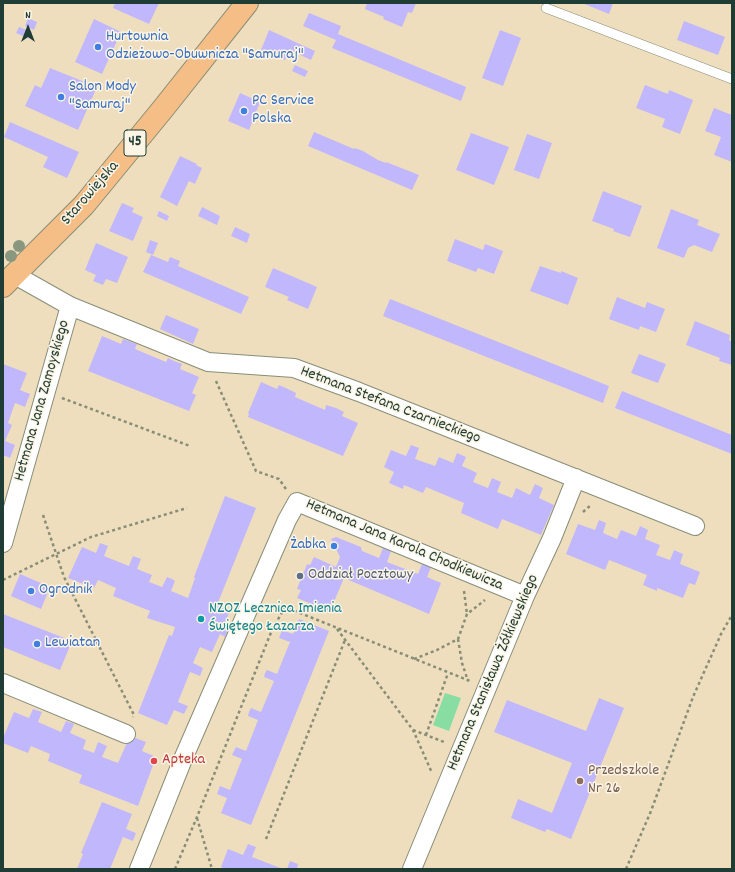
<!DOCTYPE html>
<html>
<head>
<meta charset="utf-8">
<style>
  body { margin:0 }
  #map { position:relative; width:735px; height:872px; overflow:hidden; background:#efdebd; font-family:Dekko,sans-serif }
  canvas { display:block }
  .frame { position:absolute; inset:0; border:4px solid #1f3d34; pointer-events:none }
  .north { position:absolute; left:8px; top:8px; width:40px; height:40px; -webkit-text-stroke:3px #fcf5e5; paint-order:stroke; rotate:0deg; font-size:11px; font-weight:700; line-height:16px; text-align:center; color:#1f3d34 }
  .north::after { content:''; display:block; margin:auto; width:14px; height:18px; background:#1f3d34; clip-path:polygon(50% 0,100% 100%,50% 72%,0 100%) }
</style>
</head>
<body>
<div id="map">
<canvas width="735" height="872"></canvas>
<div class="frame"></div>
<div class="north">N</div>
</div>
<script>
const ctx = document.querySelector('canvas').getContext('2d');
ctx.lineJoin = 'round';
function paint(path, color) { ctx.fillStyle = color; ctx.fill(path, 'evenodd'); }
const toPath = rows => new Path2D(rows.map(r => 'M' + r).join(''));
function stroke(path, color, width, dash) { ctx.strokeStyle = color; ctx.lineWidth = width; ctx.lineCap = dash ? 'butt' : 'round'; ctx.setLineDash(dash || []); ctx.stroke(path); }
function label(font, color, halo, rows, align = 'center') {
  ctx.font = font + ' Dekko,sans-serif'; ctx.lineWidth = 3; ctx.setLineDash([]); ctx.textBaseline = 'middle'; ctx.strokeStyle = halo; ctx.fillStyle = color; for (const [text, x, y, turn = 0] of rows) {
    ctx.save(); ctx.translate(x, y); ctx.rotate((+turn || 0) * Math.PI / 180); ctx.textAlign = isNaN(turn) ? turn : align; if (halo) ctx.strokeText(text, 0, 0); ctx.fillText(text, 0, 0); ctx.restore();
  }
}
const green = toPath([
  [445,693,461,698,449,731,433,725]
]);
const building = toPath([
  [115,3,159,3,149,24,113,8],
  [367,3,416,3,412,13,408,12,402,27,383,19,384,17,365,9],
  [582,3,613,3,609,14],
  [309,13,341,26,338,34,466,87,461,101,332,48,336,40,303,26],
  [28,18,37,22,34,30,25,26],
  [94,19,121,32,102,74,75,62],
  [684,21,725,37,718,55,677,40],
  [19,27,32,32,30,39,16,33],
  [269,30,315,51,311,60,294,52,294,51,290,49,285,60,261,50],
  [500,30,521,38,503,86,482,78],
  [295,65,308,71,305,77,292,71],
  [50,68,97,87,78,130,25,106,35,85,41,88],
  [645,85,668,94,669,90,693,100,680,134,662,127,665,119,636,108],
  [240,93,260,102,249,130,228,121],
  [714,108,732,115,732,162,714,155,721,137,705,131],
  [10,122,79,152,67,178,43,167,48,157,4,137],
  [314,132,354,149,355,148,363,151,378,160,386,163,386,162,419,175,412,190,308,146],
  [471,133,509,147,494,185,456,170],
  [527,134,552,143,539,179,514,170],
  [180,156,197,164,196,165,202,168,195,184,189,181,177,206,160,197],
  [603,191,642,206,630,237,613,231,614,229,592,221],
  [122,203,134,208,132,212,143,217,133,241,109,231],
  [202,207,220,216,217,225,198,216],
  [671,209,699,220,697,225,720,234,712,252,694,245,688,248,684,258,657,248],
  [159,211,169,216,167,221,157,216],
  [235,227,250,234,247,243,231,236],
  [455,239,483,250,485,244,503,251,494,274,478,268,476,272,447,261],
  [150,240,158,243,153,255,146,252],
  [96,243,128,257,117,283,106,279,103,285,93,281,96,275,85,270],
  [151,255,168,262,170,257,180,261,178,266,249,297,241,314,143,272],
  [540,266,561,273,561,271,578,278,568,305,530,291],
  [273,268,317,287,308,309,287,300,289,297,265,287],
  [617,297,645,308,647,302,665,309,656,332,640,326,639,330,609,319],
  [390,299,609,386,603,403,383,316],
  [166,315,199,329,193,344,160,329],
  [695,321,730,335,729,340,732,342,732,365,719,361,720,358,686,345],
  [102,336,121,344,123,339,137,344,135,349,166,362,168,358,174,361,182,364,180,369,199,377,192,393,196,395,189,411,88,371],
  [639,354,666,364,658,383,631,373],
  [3,364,27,373,20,390,30,394,25,407,15,403,8,423,12,425,5,441,15,445,10,458,3,455],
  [261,382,277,389,279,385,288,389,296,393,295,397,325,410,326,405,336,408,344,412,342,416,358,423,343,456,248,417,249,414,248,413],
  [622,391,732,435,732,454,615,408],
  [411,445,419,448,415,459,435,466,439,457,453,463,457,453,466,457,462,466,477,473,473,482,488,488,492,478,501,482,497,492,512,498,516,488,530,495,535,484,543,488,539,498,554,505,541,535,502,519,498,529,461,513,464,503,426,487,423,493,404,485,403,489,389,483,394,472,384,467,391,450,406,456],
  [225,496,256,508,217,605,230,611,223,627,228,630,225,637,220,634,212,652,200,647,193,663,203,668,200,676,190,672,178,702,188,706,184,714,174,710,167,725,138,713,169,635,172,636,175,627,147,618,150,611,113,596,116,588,98,580,94,588,68,578,82,547,96,553,100,543,108,546,104,556,129,566,133,556,141,559,137,569,152,575,149,582,162,587,167,577,172,579,175,581,171,591,188,598,195,578,194,577],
  [599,520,606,523,603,533,617,539,621,530,636,536,640,526,648,530,645,539,660,545,656,555,670,560,674,550,683,554,680,564,700,572,695,585,689,583,683,598,657,588,657,591,643,585,647,575,609,560,605,570,566,554,578,524,595,530],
  [336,537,361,547,362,551,379,558,383,548,388,549,391,551,387,562,418,574,422,564,431,567,427,577,441,583,429,614,344,578,333,604,332,604,329,611,297,598,301,590,297,589,300,581,298,578,301,573,304,572,307,564,310,565,314,557,336,567,340,557,331,539],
  [20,574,50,587,41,609,11,596],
  [3,614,72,641,60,670,3,647],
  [299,619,329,631,251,825,221,813,227,798,217,794,220,786,230,790,242,759,232,755,236,747,246,751,258,720,248,716,249,712,251,708,261,712,274,681,264,677,265,673,267,670,277,674,290,642,279,638,282,630,293,634],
  [599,698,624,708,571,839,547,829,545,832,511,818,518,799,552,813,572,763,494,732,507,700,586,731],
  [33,709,42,712,38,722,61,732,66,721,74,724,70,733,86,740,83,749,94,753,98,742,107,746,102,757,118,763,130,736,146,742,142,751,156,757,138,806,79,783,82,775,48,761,50,754,31,746,28,753,3,743,3,738,14,712,29,718],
  [102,802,132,814,126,829,136,833,134,838,133,841,123,837,110,869,77,869,83,854,81,853],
  [248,844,256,847,252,857,283,869,225,869,221,867,228,849,243,855],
  [290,861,298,864,297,869,287,869]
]);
const path = toPath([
  [216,381,256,471,279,479,286,489],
  [62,398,190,446],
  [583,512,591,505],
  [43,515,64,577,134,715,133,717],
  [309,541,313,543],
  [3,580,91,537,187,508],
  [464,591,467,614],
  [337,629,413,730,432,773],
  [458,639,462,663,468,681],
  [414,659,437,650,458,639,467,614,485,600],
  [413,730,444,742],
  [426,735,448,673],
  [197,818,212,869],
  [266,839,345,640],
  [175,869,197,817,272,630,285,607,470,681],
  [626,869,651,811,693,697,721,634,732,615]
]);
const lane = toPath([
  [546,8,732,79]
]);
const street = toPath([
  [15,275,70,306,208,362,294,368,359,392,695,526],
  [3,543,70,306],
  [3,683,126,734],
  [139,869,183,759,287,520,297,502,525,596],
  [412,869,525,596,552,538,576,478]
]);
const primary = toPath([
  [3,286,84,205,162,110,247,3]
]);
const trees = [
  [19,246],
  [11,256]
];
const markers = [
  [98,47,4,"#3f7fe0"],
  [61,97,4,"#3f7fe0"],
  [244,111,4,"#3f7fe0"],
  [334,546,4,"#3f7fe0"],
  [300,576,4,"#5c6f8a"],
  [31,591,4,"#3f7fe0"],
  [201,619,4,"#0f9aa8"],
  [37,644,4,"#3f7fe0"],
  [154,761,4,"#e0444e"],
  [580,781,4,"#8d6e63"]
];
const shields = [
  [135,143,22]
];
const shieldNames = [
  ["45",135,143]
];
const shopNames = [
  ["Hurtownia",106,38],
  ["Odzieżowo-Obuwnicza \"Samuraj\"",106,56],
  ["Salon Mody",69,88],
  ["\"Samuraj\"",69,106],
  ["PC Service",252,102],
  ["Polska",252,120],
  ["Żabka",326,546,"right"],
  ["Ogrodnik",39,591],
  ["Lewiatan",45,644]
];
const streetNames = [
  ["Starowiejska",91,194,-49],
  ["Hetmana Jana Zamoyskiego",43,401,-74],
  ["Hetmana Stefana Czarnieckiego",390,406,21],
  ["Hetmana Jana Karola Chodkiewicza",404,546,23],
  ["Hetmana Stanisława Żółkiewskiego",494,673,-67]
];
const serviceNames = [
  ["Oddział Pocztowy",308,576]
];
const cultureNames = [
  ["NZOZ Lecznica Imienia",209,610],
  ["Świętego Łazarza",209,628]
];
const healthNames = [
  ["Apteka",162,761]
];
const educationNames = [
  ["Przedszkole",588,772],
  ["Nr 26",588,790]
];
paint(green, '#88dea2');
paint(building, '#c1b7fc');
stroke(lane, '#878e78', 10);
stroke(street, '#878e78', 20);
stroke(primary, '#878e78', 24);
stroke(path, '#878e78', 2.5, [3, 3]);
stroke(lane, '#fff', 9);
stroke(street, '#fff', 18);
stroke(primary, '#f5be86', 22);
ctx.fillStyle = '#88977e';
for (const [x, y] of trees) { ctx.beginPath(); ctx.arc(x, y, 6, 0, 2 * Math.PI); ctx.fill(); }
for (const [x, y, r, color] of markers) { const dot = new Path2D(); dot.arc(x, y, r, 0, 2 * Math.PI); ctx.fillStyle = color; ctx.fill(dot); stroke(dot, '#fcf5e5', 1.5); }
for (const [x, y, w] of shields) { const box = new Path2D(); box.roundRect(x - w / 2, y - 13, w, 26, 3); ctx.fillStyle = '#fcf5e5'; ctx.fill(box); stroke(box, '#1f3d34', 1); }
label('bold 15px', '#1f3d34', null, shieldNames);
label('16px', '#366cbe', '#fcf5e5', shopNames, 'left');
label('16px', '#1f3d34', '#fcf5e5', streetNames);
label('16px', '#4e5e75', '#fcf5e5', serviceNames, 'left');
label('16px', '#0d838f', '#fcf5e5', cultureNames, 'left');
label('16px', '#be3a42', '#fcf5e5', healthNames, 'left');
label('16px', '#785e54', '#fcf5e5', educationNames, 'left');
</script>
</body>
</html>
